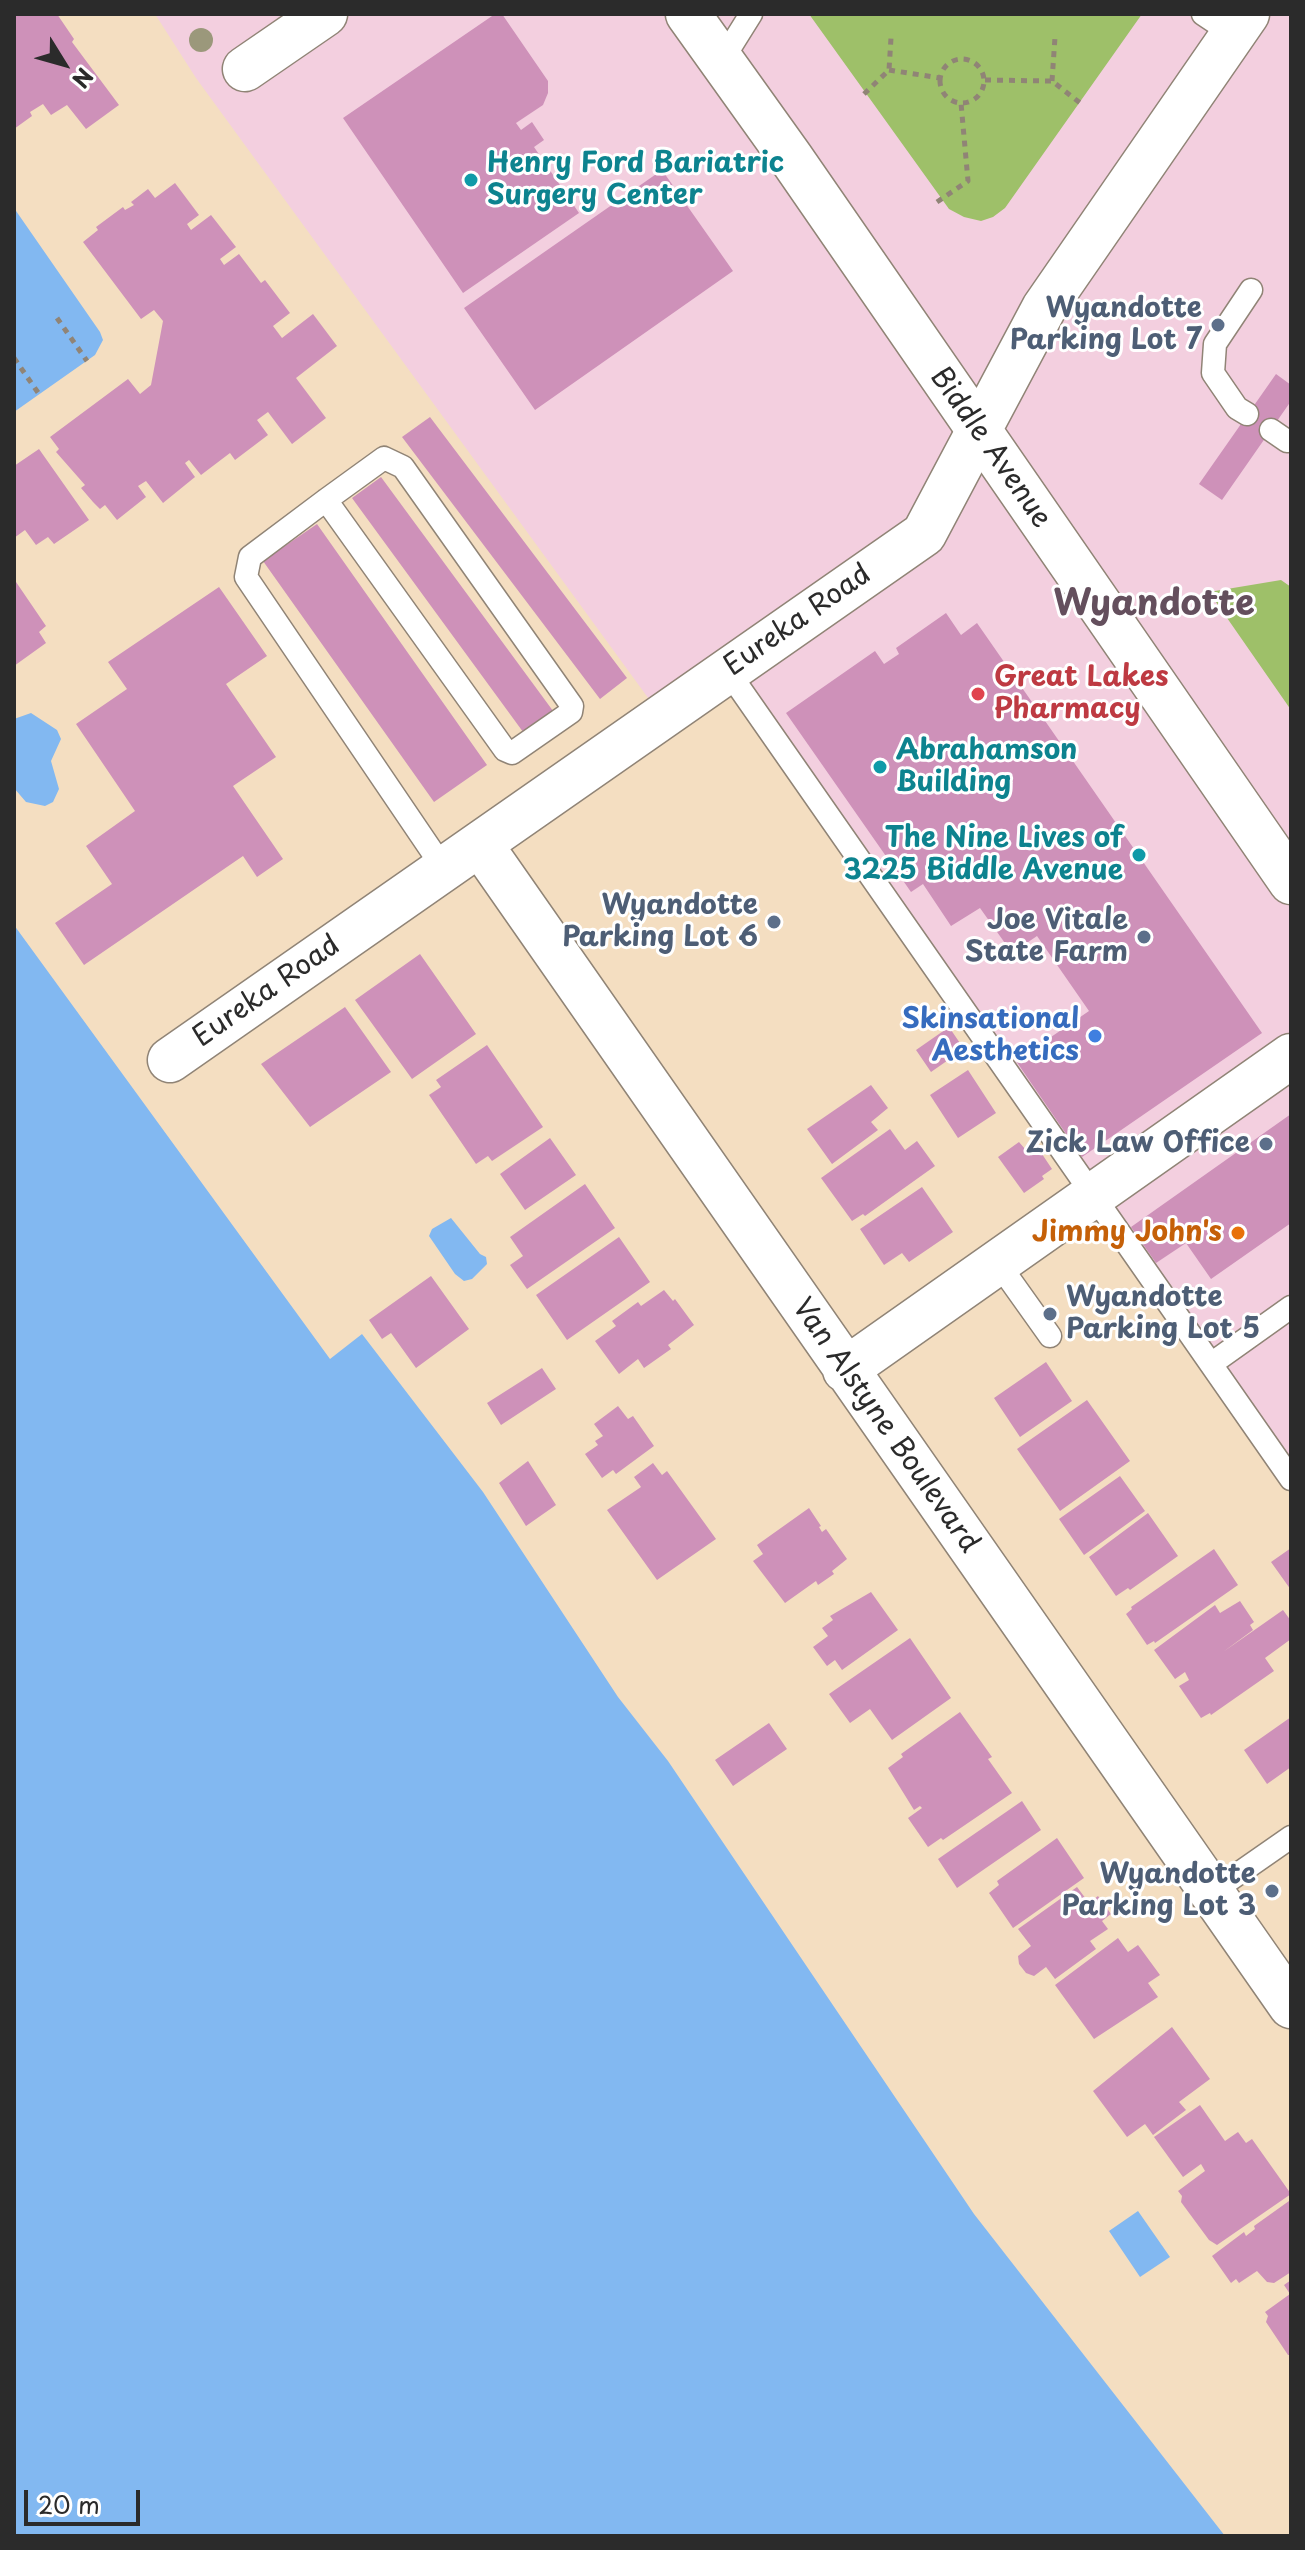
<!DOCTYPE html>
<html>
<head>
<meta charset="utf-8">
<style>
  body { margin:0 }
  #map { position:relative; width:1305px; height:2550px; overflow:hidden; background:#f4dec1; font-family:"Playpen Sans",sans-serif }
  canvas { display:block }
  .frame { position:absolute; inset:0; border:16px solid #2b2b2b; pointer-events:none }
  .north { position:absolute; left:24px; top:24px; width:80px; height:80px; -webkit-text-stroke:6px #fff; paint-order:stroke; rotate:127deg; font-size:22px; font-weight:700; line-height:32px; text-align:center; color:#2b2b2b }
  .north::after { content:''; display:block; margin:auto; width:28px; height:36px; background:#2b2b2b; clip-path:polygon(50% 0,100% 100%,50% 72%,0 100%) }
  .scale { position:absolute; left:24px; top:2490px; width:116px; height:36px; box-sizing:border-box; border:4px solid #2b2b2b; border-top:0; padding-left:10px; font-size:24px; line-height:28px; white-space:nowrap; color:#2b2b2b; -webkit-text-stroke:6px #fff; paint-order:stroke }
</style>
</head>
<body>
<div id="map">
<canvas width="1305" height="2550"></canvas>
<div class="frame"></div>
<div class="north">N</div>
<div class="scale">20 m</div>
</div>
<script>
const ctx = document.querySelector('canvas').getContext('2d');
ctx.lineJoin = 'round';
function paint(path, color) { ctx.fillStyle = color; ctx.fill(path, 'evenodd'); }
const toPath = rows => new Path2D(rows.map(r => 'M' + r).join(''));
function stroke(path, color, width, dash) { ctx.strokeStyle = color; ctx.lineWidth = width; ctx.lineCap = dash ? 'butt' : 'round'; ctx.setLineDash(dash || []); ctx.stroke(path); }
function label(font, color, halo, rows, align = 'center') {
  ctx.font = font + ' "Playpen Sans",sans-serif'; ctx.lineWidth = 6; ctx.setLineDash([]); ctx.textBaseline = 'middle'; ctx.strokeStyle = halo; ctx.fillStyle = color; for (const [text, x, y, turn = 0] of rows) {
    ctx.save(); ctx.translate(x, y); ctx.rotate((+turn || 0) * Math.PI / 180); ctx.textAlign = isNaN(turn) ? turn : align; if (halo) ctx.strokeText(text, 0, 0); ctx.fillText(text, 0, 0); ctx.restore();
  }
}
const built = toPath([
  [155,14,1291,14,1291,1479,727,671,662,717,196,78]
]);
const green = toPath([
  [809,14,1142,14,1005,208,993,217,981,221,964,217,949,209],
  [1281,580,1291,587,1291,710,1209,592]
]);
const water = toPath([
  [14,208,100,332,103,340,95,355,14,412],
  [31,713,57,730,61,739,51,761,59,789,53,802,45,806,26,802,14,788,14,719],
  [14,925,330,1359,362,1334,483,1492,618,1697,668,1761,974,2214,1225,2536,14,2536],
  [451,1218,480,1254,486,1257,487,1264,472,1279,464,1281,455,1274,429,1236,432,1229],
  [1138,2211,1170,2257,1140,2277,1109,2231]
]);
const building = toPath([
  [17,14,57,14,74,39,72,42,119,105,86,129,67,105,51,115,43,104,30,112,32,116,14,129,14,16],
  [495,14,502,14,548,81,548,93,543,105,516,123,521,130,532,122,544,140,534,147,579,213,463,293,343,118],
  [662,170,733,271,535,410,464,308],
  [175,183,199,215,187,224,191,230,211,215,236,247,220,259,224,265,239,254,261,283,265,280,290,313,273,326,282,338,313,314,337,346,296,378,326,418,292,444,268,412,257,420,268,435,235,460,230,453,201,475,189,460,185,463,195,477,163,503,146,481,138,486,146,497,117,520,105,505,100,509,93,502,81,488,85,485,56,452,59,449,50,437,128,379,140,394,151,385,163,321,154,310,141,319,83,242,98,230,96,227,123,207,125,210,134,205,131,202,148,189,155,198],
  [1276,374,1291,385,1291,401,1222,500,1199,484],
  [430,417,627,678,600,699,402,437],
  [39,449,89,520,54,544,48,537,36,545,25,530,14,538,14,466],
  [381,477,556,715,526,736,352,498],
  [317,524,487,765,434,802,263,561],
  [14,579,46,626,39,632,46,643,14,666],
  [219,587,267,656,226,684,276,757,233,786,283,859,257,877,243,856,84,965,55,923,112,884,86,846,135,811,76,724,127,689,108,662],
  [946,613,961,635,977,623,1262,1033,1082,1157,1016,1061,1089,1011,1037,936,1012,953,980,908,951,926,923,884,911,892,786,713,875,651,884,664,899,654,896,648],
  [420,954,476,1034,412,1079,355,1000],
  [345,1007,391,1072,310,1127,261,1064],
  [949,1027,964,1049,931,1072,916,1050],
  [487,1045,543,1127,492,1161,488,1156,476,1164,429,1095,441,1087,436,1080],
  [968,1070,996,1113,958,1138,930,1095],
  [871,1085,888,1108,871,1122,878,1130,832,1164,807,1129],
  [1291,1114,1291,1223,1211,1279,1186,1243,1156,1263,1131,1227],
  [890,1129,905,1150,917,1141,935,1166,865,1216,863,1214,852,1221,821,1178],
  [550,1138,576,1175,525,1210,500,1174],
  [1019,1142,1025,1149,1034,1142,1052,1169,1042,1176,1044,1179,1024,1193,998,1157],
  [585,1184,615,1228,527,1289,510,1265,523,1256,510,1237],
  [922,1187,953,1232,909,1262,902,1253,884,1265,860,1229],
  [619,1237,650,1282,567,1340,536,1295],
  [431,1276,469,1329,416,1368,391,1333,382,1339,369,1320],
  [664,1290,673,1301,675,1299,694,1325,668,1345,671,1349,644,1368,638,1359,619,1374,595,1341,616,1326,612,1321,638,1302,641,1306],
  [1046,1362,1072,1401,1020,1437,994,1398],
  [542,1368,556,1389,501,1425,487,1403],
  [1087,1400,1130,1461,1060,1511,1017,1449],
  [618,1406,628,1419,633,1416,654,1446,616,1474,613,1470,602,1478,585,1454,598,1445,595,1441,603,1436,594,1424],
  [528,1461,556,1505,526,1526,499,1483],
  [653,1463,662,1475,667,1471,716,1539,657,1580,607,1510,641,1487,634,1477],
  [1120,1476,1145,1511,1084,1555,1059,1519],
  [809,1508,821,1526,819,1527,822,1532,826,1529,847,1559,832,1571,834,1574,818,1585,816,1581,785,1603,753,1561,763,1554,757,1545],
  [1148,1513,1178,1556,1130,1590,1128,1588,1116,1596,1089,1557],
  [1291,1548,1291,1590,1271,1562],
  [1214,1549,1238,1585,1155,1643,1154,1641,1147,1645,1126,1614,1132,1609,1131,1607],
  [871,1592,898,1630,842,1670,835,1660,827,1666,813,1647,828,1636,822,1628,833,1620,830,1616],
  [1240,1601,1254,1622,1250,1625,1253,1630,1223,1652,1283,1610,1291,1621,1291,1639,1265,1658,1274,1671,1211,1715,1210,1713,1201,1718,1179,1686,1189,1680,1185,1672,1175,1679,1154,1650,1215,1605,1220,1613],
  [910,1638,951,1698,892,1740,870,1709,850,1723,829,1694],
  [960,1712,992,1757,988,1759,1012,1793,943,1840,941,1838,928,1847,908,1818,922,1808,920,1806,914,1810,888,1768,903,1757,901,1754],
  [1291,1717,1291,1767,1267,1784,1244,1750],
  [769,1723,787,1749,733,1786,715,1760],
  [1022,1801,1041,1830,957,1888,938,1859],
  [1057,1838,1084,1878,1013,1928,989,1893,999,1885,997,1881],
  [1077,1887,1089,1903,1098,1896,1111,1914,1102,1921,1108,1929,1090,1941,1096,1949,1055,1979,1046,1967,1034,1976,1026,1973,1019,1964,1018,1956,1031,1946,1018,1929],
  [1118,1938,1128,1952,1138,1945,1160,1975,1148,1983,1158,1997,1094,2039,1055,1985],
  [1172,2027,1210,2079,1179,2102,1186,2110,1153,2135,1145,2124,1127,2137,1093,2091],
  [1200,2105,1225,2141,1238,2132,1246,2143,1252,2139,1291,2194,1217,2245,1209,2240,1181,2202,1182,2196,1178,2191,1205,2171,1201,2164,1183,2177,1154,2137],
  [1289,2201,1291,2272,1274,2283,1267,2282,1257,2271,1239,2283,1236,2279,1231,2283,1212,2256,1244,2232,1246,2236,1255,2229,1254,2226],
  [1291,2280,1291,2355,1288,2355,1266,2322,1268,2316,1265,2312,1290,2294,1284,2285]
]);
const path = toPath([
  '940 81a22 22 0 1 1 44 0a22 22 0 1 1-44 0Z',
  [889,70,940,78],
  [985,80,1052,81,1084,106],
  [1052,81,1055,37],
  [864,94,889,70,891,38],
  [937,202,968,181,961,103],
  [57,318,87,361],
  [14,358,39,394]
]);
const lane = toPath([
  [1203,14,1233,34],
  [721,62,751,14],
  [1247,414,1237,408,1213,373,1215,344,1251,290],
  [1271,430,1287,441,1291,440],
  [326,500,505,750,512,753,571,712,572,706,403,467,384,458,326,500,250,557,246,577,444,869],
  [727,670,1291,1479],
  [998,1263,1050,1336],
  [1211,1364,1291,1307],
  [1212,1892,1291,1837]
]);
const street = toPath([
  [245,69,325,14],
  [480,844,1291,2006],
  [170,1060,924,534,978,432],
  [845,1370,1291,1056]
]);
const secondary = toPath([
  [688,14,791,158,1291,882],
  [978,432,1044,308,1247,14]
]);
const trees = [
  [201,40]
];
const markers = [
  [471,180,8,"#0f9aa8"],
  [1218,325,8,"#5c6f8a"],
  [978,694,8,"#e0444e"],
  [880,767,8,"#0f9aa8"],
  [1139,855,8,"#0f9aa8"],
  [774,922,8,"#5c6f8a"],
  [1144,937,8,"#5c6f8a"],
  [1095,1036,8,"#3f7fe0"],
  [1266,1144,8,"#5c6f8a"],
  [1238,1233,8,"#e8710a"],
  [1050,1314,8,"#5c6f8a"],
  [1272,1891,8,"#5c6f8a"]
];
const cultureNames = [
  ["Henry Ford Bariatric",487,164],
  ["Surgery Center",487,196],
  ["Abrahamson",896,751],
  ["Building",896,783],
  ["The Nine Lives of",1123,839,"right"],
  ["3225 Biddle Avenue",1123,871,"right"]
];
const serviceNames = [
  ["Wyandotte",1202,309],
  ["Parking Lot 7",1202,341],
  ["Wyandotte",758,906],
  ["Parking Lot 6",758,938],
  ["Joe Vitale",1128,921],
  ["State Farm",1128,953],
  ["Zick Law Office",1250,1144],
  ["Wyandotte",1066,1298,"left"],
  ["Parking Lot 5",1066,1330,"left"],
  ["Wyandotte",1256,1875],
  ["Parking Lot 3",1256,1907]
];
const streetNames = [
  ["Biddle Avenue",990,448,55],
  ["Eureka Road",798,621,-35],
  ["Eureka Road",267,992,-35],
  ["Van Alstyne Boulevard",885,1426,55]
];
const healthNames = [
  ["Great Lakes",994,678],
  ["Pharmacy",994,710]
];
const shopNames = [
  ["Skinsational",1079,1020],
  ["Aesthetics",1079,1052]
];
const foodNames = [
  ["Jimmy John's",1222,1233]
];
const districtNames = [
  ["Wyandotte",1154,605]
];
paint(built, '#f3cfdf');
paint(green, '#9ec069');
paint(water, '#82b8f1');
paint(building, '#ce91b9');
stroke(lane, '#908476', 25);
stroke(street, '#908476', 47);
stroke(secondary, '#908476', 47);
stroke(path, '#908476', 5, [6, 6]);
stroke(lane, '#fff', 22);
stroke(street, '#fff', 44);
stroke(secondary, '#fff', 44);
ctx.fillStyle = '#9b987b';
for (const [x, y] of trees) { ctx.beginPath(); ctx.arc(x, y, 12, 0, 2 * Math.PI); ctx.fill(); }
for (const [x, y, r, color] of markers) { const dot = new Path2D(); dot.arc(x, y, r, 0, 2 * Math.PI); ctx.fillStyle = color; ctx.fill(dot); stroke(dot, '#fff', 3); }
label('bold 28px', '#0d838f', '#fff', cultureNames, 'left');
label('bold 28px', '#4e5e75', '#fff', serviceNames, 'right');
label('28px', '#2b2b2b', '#fff', streetNames);
label('bold 28px', '#be3a42', '#fff', healthNames, 'left');
label('bold 28px', '#366cbe', '#fff', shopNames, 'right');
label('bold 28px', '#c56008', '#fff', foodNames, 'right');
label('bold 36px', '#644f5d', '#fff', districtNames);
</script>
</body>
</html>
